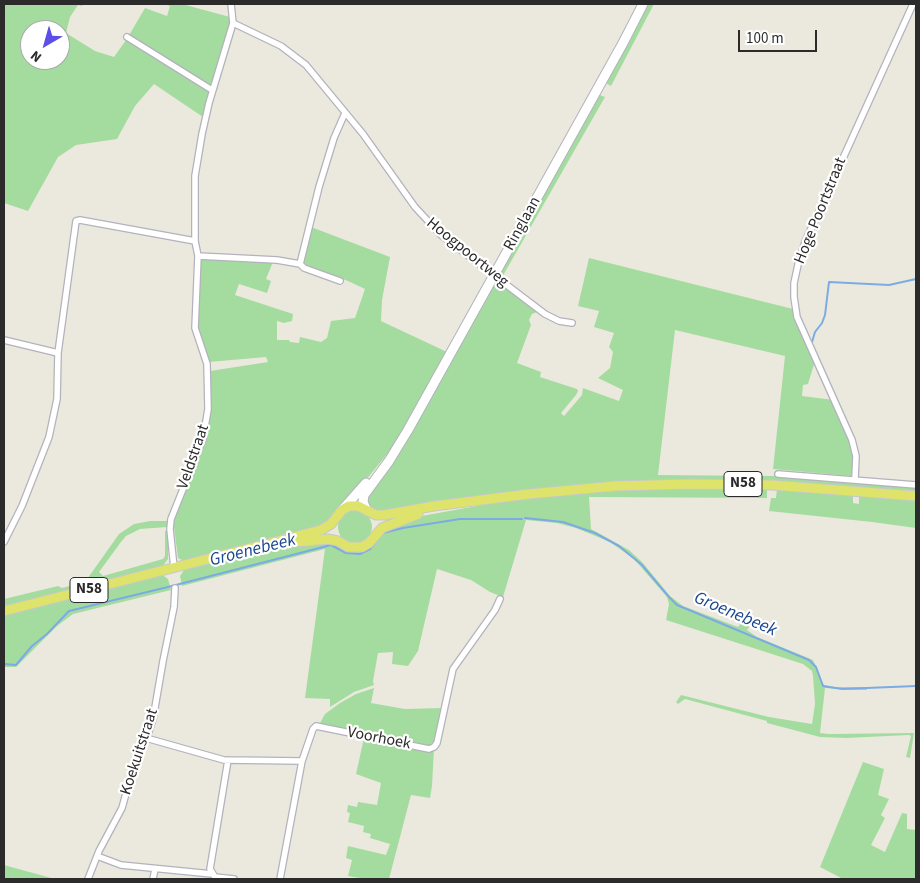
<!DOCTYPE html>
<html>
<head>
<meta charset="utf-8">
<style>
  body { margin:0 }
  #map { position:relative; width:920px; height:883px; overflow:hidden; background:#ebe9de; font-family:"Source Sans 3",sans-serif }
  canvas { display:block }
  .frame { position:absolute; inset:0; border:5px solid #2b2b2b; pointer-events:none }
  .north { position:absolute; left:20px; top:20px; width:50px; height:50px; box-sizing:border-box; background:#fff; border:1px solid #aaa; border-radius:50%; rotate:218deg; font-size:14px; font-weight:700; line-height:20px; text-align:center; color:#2b2b2b }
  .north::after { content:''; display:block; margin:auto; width:18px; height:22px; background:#5c4fe8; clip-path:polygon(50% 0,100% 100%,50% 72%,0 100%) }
  .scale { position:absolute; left:738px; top:30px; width:79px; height:22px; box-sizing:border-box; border:2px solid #2b2b2b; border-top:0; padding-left:6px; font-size:15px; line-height:18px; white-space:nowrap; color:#2b2b2b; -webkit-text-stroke:4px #fff; paint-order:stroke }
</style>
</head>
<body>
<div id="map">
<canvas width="920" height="883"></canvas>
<div class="frame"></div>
<div class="north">N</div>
<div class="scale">100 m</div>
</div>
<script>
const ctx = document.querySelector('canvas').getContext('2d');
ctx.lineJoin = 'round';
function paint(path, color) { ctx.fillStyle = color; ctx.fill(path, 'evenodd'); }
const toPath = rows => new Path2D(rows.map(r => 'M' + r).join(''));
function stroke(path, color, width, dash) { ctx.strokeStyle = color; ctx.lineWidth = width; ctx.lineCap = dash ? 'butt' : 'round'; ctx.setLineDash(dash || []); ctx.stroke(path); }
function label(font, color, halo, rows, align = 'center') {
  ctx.font = font + ' "Source Sans 3",sans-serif'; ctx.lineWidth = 4.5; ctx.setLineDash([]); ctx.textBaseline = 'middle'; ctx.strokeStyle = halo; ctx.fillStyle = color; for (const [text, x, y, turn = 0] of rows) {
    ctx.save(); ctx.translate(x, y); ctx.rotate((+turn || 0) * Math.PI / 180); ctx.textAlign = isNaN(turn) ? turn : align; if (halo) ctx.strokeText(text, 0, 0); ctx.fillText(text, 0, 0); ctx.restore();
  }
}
const green = toPath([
  [4,4,84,4,82,6,78,5,70,17,66,33,95,51,114,57,126,40,207,89,209,94,203,117,154,84,135,106,117,139,76,145,58,157,28,211,4,203],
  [30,30,60,30,60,60,30,60],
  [164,4,182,4,230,17,230,24,212,84,206,84,128,37,145,8,167,16,170,6],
  [648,4,654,4,611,86,606,83,631,39],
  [600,95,605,97,501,279,498,275],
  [311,227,390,257,382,300,381,321,447,352,403,431,388,453,347,503,322,527,184,561,178,558,173,519,206,437,209,422,211,405,210,371,268,362,266,357,209,362,197,329,200,259,273,262,266,279,271,281,267,293,239,284,235,295,293,314,292,321,284,323,277,321,277,340,289,340,290,342,299,343,300,337,321,342,327,338,331,321,355,318,365,289,348,281,301,263],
  [589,258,793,309,815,361,808,384,803,385,802,396,834,400,853,446,855,462,851,476,773,469,785,356,675,330,658,475,773,476,894,484,916,486,916,493,763,481,657,480,569,486,445,502,377,513,367,505,368,493,409,435,494,284,502,284,539,311,532,314,529,320,531,325,517,363,541,372,540,377,577,389,578,391,576,395,561,413,564,416,582,395,583,388,619,401,623,390,598,378,610,368,613,352,609,347,614,333,594,327,599,311,578,306],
  [694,488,767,489,767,498,589,497,591,529,629,550,642,562,670,596,683,606,738,627,742,622,746,621,749,627,747,630,757,637,813,660,824,685,833,687,867,687,867,690,851,690,825,688,820,733,829,734,914,733,910,758,906,757,911,736,909,735,846,738,820,737,767,723,767,721,685,699,678,704,676,702,681,695,769,717,812,724,815,704,813,676,812,671,803,664,666,620,669,604,667,597,634,559,610,542,576,528,557,523,526,520,503,597,490,592,471,580,437,569,418,651,408,666,392,664,393,652,378,653,373,681,374,685,354,692,330,707,330,699,305,698,325,549,182,586,180,576,184,570,284,546,330,541,350,551,355,552,366,549,381,532,416,517,510,500,591,492],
  [777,489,853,495,853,503,859,504,859,495,916,500,916,528,872,522,769,511,771,498,776,498],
  '338 527a17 17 0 1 1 34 0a17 17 0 1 1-34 0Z',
  [150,521,168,521,167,527,140,529,126,536,121,542,99,572,103,576,163,559,165,556,165,531,168,531,168,559,161,568,4,607,4,599,58,586,62,588,85,582,119,534,134,524],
  [159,576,164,576,168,579,171,590,73,614,57,626,16,667,4,667,4,615],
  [374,688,371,703,405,709,442,708,435,744,429,746,319,725,325,714,340,703,356,694],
  [364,738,434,749,432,786,430,798,411,795,389,879,366,879,348,876,352,860,346,858,348,846,386,855,390,844,370,838,371,834,363,832,364,826,348,822,350,813,347,812,348,805,357,807,358,802,377,805,381,783,356,774],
  [863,762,884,769,878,795,889,799,881,815,885,818,871,845,885,852,902,813,907,814,907,829,916,830,916,879,843,879,820,867],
  [4,865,55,879,4,879]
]);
const stream = toPath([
  [812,342,815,332,822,323,825,315,829,282,889,285,916,279],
  [525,518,563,522,595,533,619,546,642,565,669,597,677,605,809,660,816,667,823,686,842,689,916,686],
  [4,664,16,665,32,646,47,634,69,611,168,587,331,545,346,553,360,554,370,549,383,533,403,528,460,519,522,519]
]);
const street = toPath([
  [233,23,281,46,306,65,363,134,415,207,441,235,545,314,559,321,572,323],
  [127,37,212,90],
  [198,256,277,260,300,264,304,268,340,281],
  [300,264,319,187,334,138,345,113],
  [4,340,58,353],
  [778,474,916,485],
  [855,479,856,456,852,440,797,317,794,297,794,283,799,260,805,242,913,4],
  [4,542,22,506,49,437,57,399,58,353,76,221,80,220,195,241],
  [174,568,170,529,171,519,203,439,208,409,207,364,195,328,198,256,195,241,195,176,202,134,209,103,233,23,231,4],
  [146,738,224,760,302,761],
  [97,856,121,865,212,874],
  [215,877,210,869,228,760],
  [88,879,99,851,122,808,138,750,148,734,153,719,163,661,174,607,175,588],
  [153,879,155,869],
  [215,879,215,877,234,879],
  [280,879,302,761,313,729,316,726,429,749,434,747,437,743,453,669,495,610,500,599]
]);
const secondary = toPath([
  [343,509,366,483],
  [366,509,363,502,364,495,389,461,408,430,623,43,643,4]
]);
const primary = toPath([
  [295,542,328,539,338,541,348,547,362,547,369,543,382,528,418,514],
  [4,611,321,530,331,524,342,510,349,506,358,506,376,515,384,515,434,506,529,494,615,486,689,484,771,485,916,496]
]);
const shields = [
  [743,484,38],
  [89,590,38]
];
const shieldNames = [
  ["N58",743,484],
  ["N58",89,590]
];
const streetNames = [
  ["Hoge Poortstraat",821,211,-68],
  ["Ringlaan",523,224,-61],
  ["Hoogpoortweg",467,253,39],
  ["Veldstraat",194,457,-71],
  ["Voorhoek",379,739,11],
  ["Koekuitstraat",140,752,-72]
];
const waterNames = [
  ["Groenebeek",253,551,-14],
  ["Groenebeek",735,615,23]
];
paint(green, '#a4dca0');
stroke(stream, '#7cabe3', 2);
stroke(street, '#b3b2bd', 8);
stroke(secondary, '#b3b2bd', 11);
stroke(primary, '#c8c8c8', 11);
stroke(street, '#fff', 5.5);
stroke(secondary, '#fff', 9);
stroke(primary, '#dee36c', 9);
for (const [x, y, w] of shields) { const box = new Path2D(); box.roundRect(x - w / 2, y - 12.5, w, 25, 4); ctx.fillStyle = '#fff'; ctx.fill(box); stroke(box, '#2b2b2b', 1); }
label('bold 15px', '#2b2b2b', null, shieldNames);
label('16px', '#2b2b2b', '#fff', streetNames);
label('italic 18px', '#1b478f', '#fff', waterNames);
</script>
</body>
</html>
